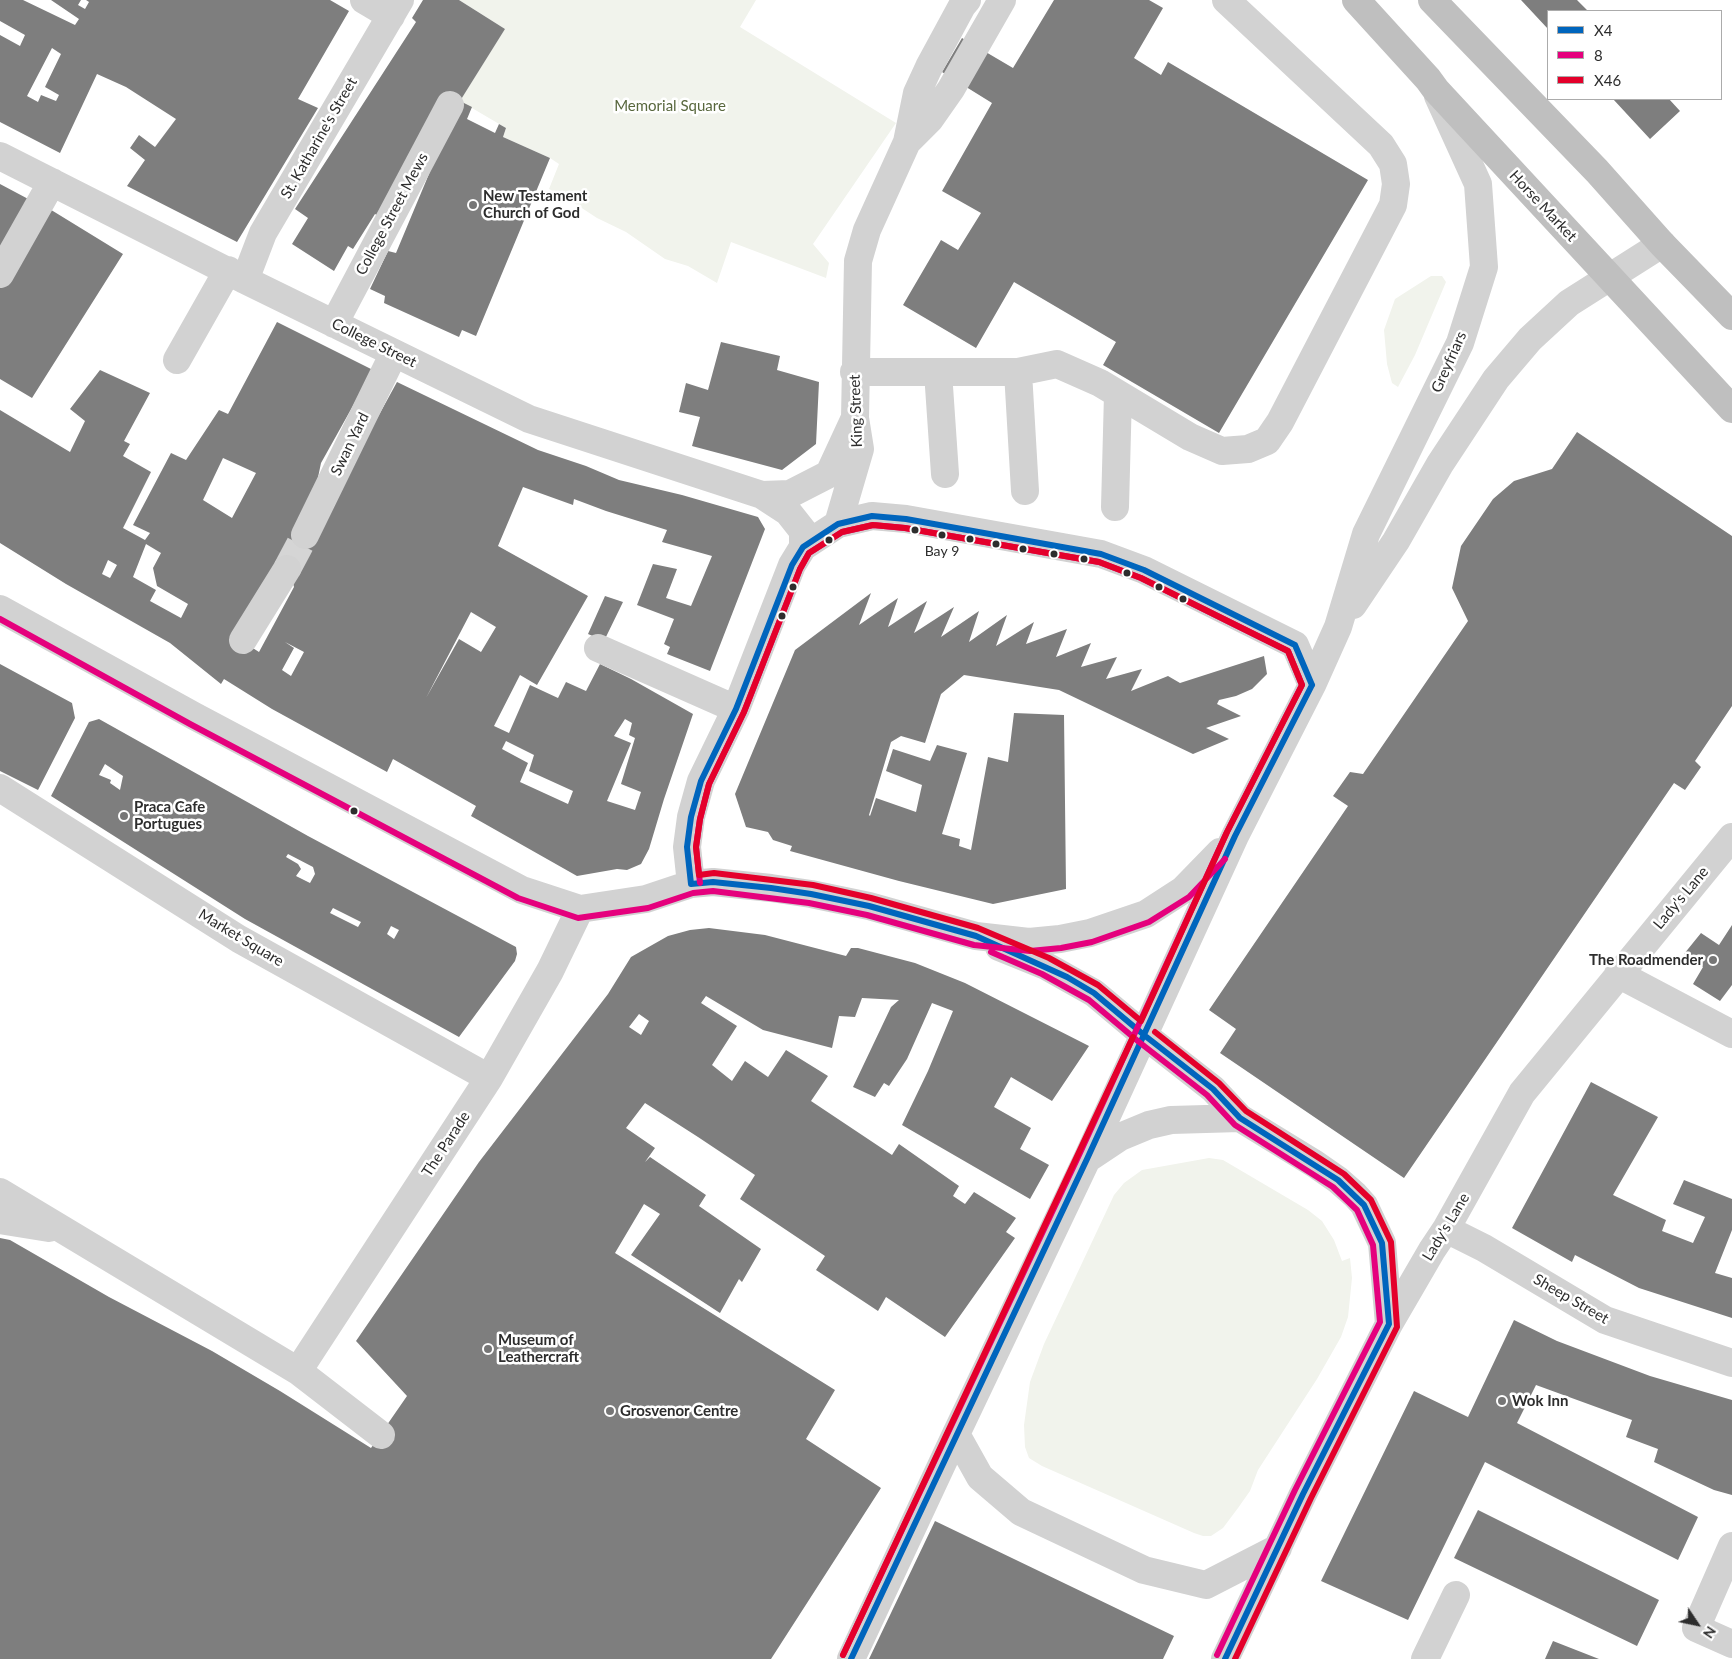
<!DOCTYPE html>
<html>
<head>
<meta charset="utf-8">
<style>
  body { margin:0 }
  #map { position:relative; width:1732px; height:1659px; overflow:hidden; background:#fff; font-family:Lato,sans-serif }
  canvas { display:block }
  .legend { position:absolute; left:1547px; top:10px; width:175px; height:90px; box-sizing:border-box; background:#fff; border:1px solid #ababab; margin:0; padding:6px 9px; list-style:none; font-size:15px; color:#2d2d2d }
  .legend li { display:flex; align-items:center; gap:10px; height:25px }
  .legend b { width:25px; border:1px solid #ababab }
  .north { position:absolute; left:1672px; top:1599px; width:50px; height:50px; -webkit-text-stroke:4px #fff; paint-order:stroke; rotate:124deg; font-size:14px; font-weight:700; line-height:20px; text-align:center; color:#2d2d2d }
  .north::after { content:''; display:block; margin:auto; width:18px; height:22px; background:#2d2d2d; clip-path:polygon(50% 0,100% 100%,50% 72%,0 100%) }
</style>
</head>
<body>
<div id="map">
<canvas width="1732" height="1659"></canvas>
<ul class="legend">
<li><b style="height:6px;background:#0065bd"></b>X4</li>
<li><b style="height:6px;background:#e5007d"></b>8</li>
<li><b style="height:6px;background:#e4002b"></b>X46</li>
</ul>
<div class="north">N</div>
</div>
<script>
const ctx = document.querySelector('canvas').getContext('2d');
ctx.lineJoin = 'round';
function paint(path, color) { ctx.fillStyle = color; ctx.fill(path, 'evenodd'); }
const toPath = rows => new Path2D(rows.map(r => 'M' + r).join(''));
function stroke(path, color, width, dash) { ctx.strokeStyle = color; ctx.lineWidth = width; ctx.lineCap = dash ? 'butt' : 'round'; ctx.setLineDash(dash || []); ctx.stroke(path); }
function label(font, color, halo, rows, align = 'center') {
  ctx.font = font + ' Lato,sans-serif'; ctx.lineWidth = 5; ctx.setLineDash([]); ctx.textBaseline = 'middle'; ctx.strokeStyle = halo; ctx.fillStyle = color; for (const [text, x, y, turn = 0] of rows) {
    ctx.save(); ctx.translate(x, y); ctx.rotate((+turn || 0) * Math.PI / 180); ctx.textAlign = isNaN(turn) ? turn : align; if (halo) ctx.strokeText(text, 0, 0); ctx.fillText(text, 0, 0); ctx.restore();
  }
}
const green = toPath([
  [459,0,756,0,740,27,896,123,813,244,829,263,826,278,731,242,717,283,688,266,665,259,626,232,597,218,565,197,549,189,559,164,550,158,503,137,506,128,460,101,505,29],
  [1431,276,1442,276,1446,282,1415,355,1398,387,1392,383,1387,364,1384,330,1395,299],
  [1209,1158,1223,1160,1308,1210,1322,1221,1334,1240,1342,1261,1350,1258,1352,1278,1348,1317,1341,1337,1317,1379,1258,1470,1250,1491,1238,1508,1223,1528,1211,1536,1203,1536,1194,1533,1042,1466,1029,1458,1025,1447,1024,1425,1030,1382,1044,1344,1114,1195,1124,1183,1142,1170]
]);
const building = toPath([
  [0,0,23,0,75,25,79,19,51,0,81,0,78,5,85,9,89,2,86,0,330,0,349,11,298,99,318,108,237,242,127,186,145,160,130,148,139,135,155,147,176,119,126,87,97,74,60,153,0,122,0,35,20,46,25,35,0,21],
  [52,48,61,54,45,87,59,95,56,101,41,95,38,102,27,96],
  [423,0,459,0,505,29,460,101,472,107,467,119,495,133,499,124,506,128,503,137,550,158,476,336,462,330,459,337,384,303,385,296,370,289,388,251,396,253,454,114,384,219,375,214,353,249,348,246,334,271,292,244,308,218,295,209,416,22,412,18],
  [1054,0,1149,0,1163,8,1134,58,1161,75,1168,62,1368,180,1219,433,1103,365,1116,342,1014,282,976,348,903,305,941,240,958,250,981,213,942,191,992,103,942,72,962,38,1013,68],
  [1521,0,1577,0,1588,11,1548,11,1548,29],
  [1613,99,1669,99,1680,111,1650,139],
  [0,184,32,201,0,259],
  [48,208,123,254,32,398,0,379,0,287],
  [277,322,373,370,321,463,315,492,311,539,397,382,538,450,586,466,619,480,682,495,758,517,765,529,710,671,667,654,670,647,664,644,674,619,637,605,653,564,677,569,666,598,691,606,712,556,662,542,667,530,606,511,574,499,573,505,523,487,498,546,588,596,537,685,520,675,494,726,509,733,530,685,558,698,566,682,586,691,600,664,631,679,693,714,664,799,649,849,641,864,627,870,617,869,577,876,471,816,476,806,393,759,387,772,272,709,224,679,221,684,170,643,66,584,0,543,0,410,70,452,85,421,70,409,100,370,150,393,124,441,130,444,123,456,151,472,123,528,145,540,150,533,133,525,171,453,186,460,219,410,228,414],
  [223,458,256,473,232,518,203,500],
  [146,544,161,553,153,568,157,586,188,604,181,618,150,601,156,590,133,577],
  [108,560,117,565,110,578,102,574],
  [291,575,294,587,259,652,245,643],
  [471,612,496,627,481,652,459,639,426,698],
  [285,642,304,652,291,676,282,670,294,648],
  [625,719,632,723,629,735,635,738,621,784,641,792,635,810,607,801,631,743,614,736],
  [506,741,534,755,529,771,573,791,568,804,520,782,528,763,502,749],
  [721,342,780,356,777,370,819,382,816,444,782,470,692,446,700,417,679,412,686,383,708,390],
  [1577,432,1732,536,1732,706,1695,761,1701,767,1685,790,1674,783,1404,1178,1220,1053,1236,1029,1209,1010,1348,806,1333,796,1350,772,1363,774,1468,621,1452,588,1461,546,1493,499,1514,481,1552,469],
  [871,593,859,625,898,598,888,627,927,601,914,633,954,607,941,637,979,611,969,642,1007,615,996,646,1034,622,1026,644,1067,629,1056,657,1091,643,1081,667,1117,657,1106,679,1142,669,1131,691,1168,676,1180,683,1264,656,1267,674,1252,689,1236,696,1219,700,1217,704,1241,716,1206,728,1229,739,1193,754,1059,690,964,675,941,694,925,743,901,736,891,742,869,815,870,816,876,798,916,812,922,785,886,771,893,749,930,761,937,745,967,753,942,834,960,839,959,846,971,850,988,757,1008,762,1014,713,1064,715,1066,889,993,904,899,881,790,851,792,846,773,840,768,832,746,827,735,794,795,650],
  [605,596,623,602,604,641,588,634],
  [0,664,72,703,75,718,38,790,0,771],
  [99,719,308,836,516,947,517,954,515,961,459,1037,245,919,51,796,89,722],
  [105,764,123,776,120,790,110,783,111,780,99,775],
  [288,854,313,867,315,874,310,883,296,876,301,869,298,864,286,857],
  [333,908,361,922,358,927,330,913],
  [391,926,399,930,394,939,387,934],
  [1732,925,1732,985,1720,1001,1693,984,1703,967,1684,954,1701,933,1719,945],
  [709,928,765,935,846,956,851,948,858,948,915,963,965,983,1089,1046,1052,1101,1011,1077,994,1107,1031,1128,1020,1149,1049,1165,1030,1199,902,1125,928,1071,953,1011,932,1003,907,1059,889,1086,884,1083,875,1097,853,1087,891,1007,899,1000,862,998,855,1017,839,1016,832,1048,763,1030,706,996,701,1003,737,1026,712,1065,732,1081,745,1061,768,1077,786,1050,828,1076,811,1101,892,1155,899,1144,959,1186,953,1196,965,1204,974,1192,1016,1218,1006,1232,1015,1238,945,1337,886,1297,878,1311,816,1270,825,1256,740,1199,755,1175,698,1137,645,1103,626,1128,655,1148,645,1162,650,1157,706,1195,699,1206,761,1249,742,1282,739,1279,720,1313,631,1255,660,1214,644,1204,615,1253,835,1390,806,1439,881,1488,771,1659,0,1659,0,1238,10,1240,109,1297,212,1351,280,1391,371,1448,407,1396,356,1341,479,1162,608,994,631,957,668,936,690,930],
  [639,1014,649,1021,641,1035,629,1027],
  [1591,1082,1658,1117,1613,1195,1666,1220,1662,1231,1693,1243,1705,1217,1673,1204,1684,1180,1732,1199,1732,1230,1715,1273,1732,1278,1732,1318,1639,1288,1575,1255,1572,1262,1512,1228],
  [1514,1320,1557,1341,1650,1376,1732,1400,1732,1495,1714,1490,1654,1462,1658,1449,1626,1437,1632,1420,1536,1385,1517,1423,1698,1517,1678,1560,1485,1462,1408,1620,1321,1581,1414,1391,1468,1417],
  [1478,1510,1659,1600,1637,1646,1454,1558],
  [935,1521,1174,1636,1163,1659,869,1659],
  [1553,1641,1599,1659,1545,1659]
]);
const minorTunnel = toPath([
  [287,569,305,535]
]);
const minor = toPath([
  [364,0,391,16],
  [907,142,930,119,951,89,1002,0],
  [0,156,245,280,529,419,762,495,788,512,803,531,803,547,792,565,736,709,701,781,691,817,687,847,691,884],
  [0,274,52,182],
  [245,280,263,233,400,0],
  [334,324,450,105],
  [177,360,228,270],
  [854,372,1018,372,1057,364,1100,383,1190,437,1222,451,1248,449,1267,441,1280,422,1393,205,1396,184,1393,164,1381,145,1226,0],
  [938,372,945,474],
  [1018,372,1025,491],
  [762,495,790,494,829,474,854,420],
  [1115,507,1118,394],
  [838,524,860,449,855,418,858,261,867,230,907,142,917,93,929,67,962,6,967,0],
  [305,535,394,353],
  [803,547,838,524,872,516,906,519,1101,554,1144,570,1295,645,1312,685],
  [1353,605,1396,541,1440,464,1496,379,1530,339,1569,303,1662,244],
  [0,609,194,716,522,890,580,909,646,899,691,884,713,882,771,888,811,894,869,906,976,936,1029,942,1060,939,1090,933,1146,914,1183,890,1220,852],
  [243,640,287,569],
  [598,648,736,709],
  [0,788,239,939,489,1078],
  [999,947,1046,966,1094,993,1144,1035,1213,1089,1240,1118,1315,1164,1338,1180,1355,1195,1364,1205,1382,1243,1389,1324],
  [1618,974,1732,1034],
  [1087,1159,1120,1137,1149,1125,1171,1120,1240,1118],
  [0,1192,298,1371,381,1435],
  [0,1220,49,1228],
  [1446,1229,1484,1248,1605,1320,1732,1363],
  [298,1371,489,1078,550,971,580,909],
  [956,1434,980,1477,1021,1512,1144,1570,1206,1585,1278,1548],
  [1732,1546,1696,1628,1732,1644],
  [851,1659,956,1434,1087,1159,1235,836,1312,685,1338,627,1366,534,1460,343,1484,267,1478,184,1438,96],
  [1225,1659,1303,1494,1389,1324,1432,1250,1446,1229,1522,1093,1732,837],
  [1425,1659,1456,1595]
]);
const highway = toPath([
  [1356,0,1428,79,1436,90,1732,409],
  [1432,0,1597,171,1662,244,1732,316]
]);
const bus1 = toPath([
  [851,1659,1087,1159,1235,836,1312,685],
  [1225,1659,1303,1494,1389,1324,1382,1243,1364,1205,1338,1180,1240,1118,1213,1089,1144,1035,1094,993,1067,977,976,936,869,906,811,894,771,888,713,882,691,884,687,847,691,817,701,781,736,709,792,565,803,547,838,524,872,516,906,519,1101,554,1144,570,1295,645,1312,685]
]);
const bus2 = toPath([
  [0,619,190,724,518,898,578,918,648,908,693,893,713,891,809,903,867,915,974,945,1030,951,1061,948,1092,942,1149,922,1189,897,1225,859],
  [700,883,696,847,700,819,709,784,744,712,800,569,809,553,842,532,873,525,905,528,1099,562,1141,578,1288,651,1302,685,1227,832,1079,1155,843,1655],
  [991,952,1042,974,1089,1000,1139,1042,1207,1095,1235,1125,1333,1187,1357,1210,1373,1245,1380,1322,1295,1490,1217,1655]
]);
const bus3 = toPath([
  [873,525,905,528,1099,562,1141,578,1288,651,1302,685,1227,832,1141,1021,1098,985,1049,958,978,928,871,898,813,885,714,873,699,875,696,847,700,819,709,784,744,712,800,569,809,553,842,532,873,525],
  [1155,1032,1219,1083,1246,1111,1344,1174,1371,1200,1391,1242,1397,1327,1311,1498,1235,1659],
  [843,1655,1133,1037]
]);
const markers = [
  [473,205,5,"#767676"],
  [915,530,4.5,"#2d2d2d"],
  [942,535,4.5,"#2d2d2d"],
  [970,539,4.5,"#2d2d2d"],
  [829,540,4.5,"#2d2d2d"],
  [996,544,4.5,"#2d2d2d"],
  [1023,549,4.5,"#2d2d2d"],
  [1054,554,4.5,"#2d2d2d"],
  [1084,559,4.5,"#2d2d2d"],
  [1127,573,4.5,"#2d2d2d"],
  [793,587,4.5,"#2d2d2d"],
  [1159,587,4.5,"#2d2d2d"],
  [1183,599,4.5,"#2d2d2d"],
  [782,616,4.5,"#2d2d2d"],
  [354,811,4.5,"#2d2d2d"],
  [124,816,5,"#767676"],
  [1713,960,5,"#767676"],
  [488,1349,5,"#767676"],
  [1502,1401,5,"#767676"],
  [610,1411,5,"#767676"]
];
const busNames = [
  ["Bay 9",942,551]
];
const parkNames = [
  ["Memorial Square",670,106]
];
const streetNames = [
  ["St. Katharine's Street",319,138,-60],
  ["Horse Market",1543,206,47],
  ["College Street Mews",392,214,-62],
  ["College Street",374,343,26],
  ["Greyfriars",1449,362,-66],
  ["King Street",856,411,-92],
  ["Swan Yard",350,444,-64],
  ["Lady's Lane",1681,898,-50],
  ["Market Square",241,938,31],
  ["The Parade",446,1144,-57],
  ["Lady's Lane",1446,1227,-59],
  ["Sheep Street",1571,1299,30]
];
const poiNames = [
  ["New Testament",483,196],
  ["Church of God",483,213],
  ["Praca Cafe",134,807],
  ["Portugues",134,824],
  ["The Roadmender",1703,960,"right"],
  ["Museum of",498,1340],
  ["Leathercraft",498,1357],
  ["Wok Inn",1512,1401],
  ["Grosvenor Centre",620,1411]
];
paint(green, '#f1f3ec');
paint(building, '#7e7e7e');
stroke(minorTunnel, '#d5d5d5', 28, [28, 14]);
stroke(minor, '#d2d2d2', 28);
stroke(highway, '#bfbfbf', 28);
stroke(bus1, '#0065bd', 6);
stroke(bus2, '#e5007d', 6);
stroke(bus3, '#e4002b', 6);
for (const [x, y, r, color] of markers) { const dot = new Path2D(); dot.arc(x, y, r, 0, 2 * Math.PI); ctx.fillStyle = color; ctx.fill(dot); stroke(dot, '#fff', 2); }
label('14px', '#2d2d2d', '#fff', busNames);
label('15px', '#58673d', '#fff', parkNames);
label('15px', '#2d2d2d', '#fff', streetNames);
label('bold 15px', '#2d2d2d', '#fff', poiNames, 'left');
</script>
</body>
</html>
